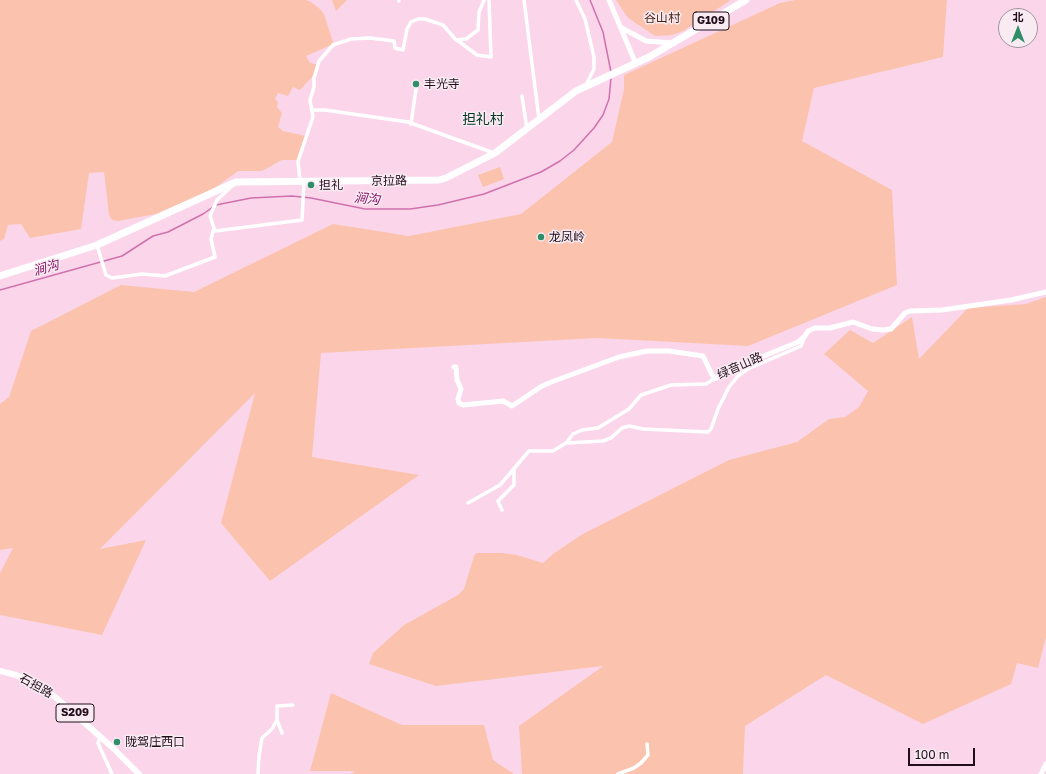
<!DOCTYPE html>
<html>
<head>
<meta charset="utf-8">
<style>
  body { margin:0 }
  #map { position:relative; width:1046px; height:774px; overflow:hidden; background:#fbd6eb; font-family:"Golos Text","Noto Sans SC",sans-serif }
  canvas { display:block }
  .north { position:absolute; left:998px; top:8px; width:40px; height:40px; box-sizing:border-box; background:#f8ebf2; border:1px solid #a2939c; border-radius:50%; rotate:0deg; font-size:11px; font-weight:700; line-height:16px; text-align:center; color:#220e1b }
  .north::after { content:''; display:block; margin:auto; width:14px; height:18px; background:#2e8e67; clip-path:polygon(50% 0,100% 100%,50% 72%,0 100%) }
  .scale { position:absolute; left:908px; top:748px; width:67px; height:18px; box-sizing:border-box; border:2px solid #220e1b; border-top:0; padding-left:5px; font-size:12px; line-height:14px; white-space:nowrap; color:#220e1b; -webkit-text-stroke:3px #f8ebf2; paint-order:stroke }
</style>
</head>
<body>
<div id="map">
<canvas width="1046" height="774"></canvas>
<div class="north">北</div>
<div class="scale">100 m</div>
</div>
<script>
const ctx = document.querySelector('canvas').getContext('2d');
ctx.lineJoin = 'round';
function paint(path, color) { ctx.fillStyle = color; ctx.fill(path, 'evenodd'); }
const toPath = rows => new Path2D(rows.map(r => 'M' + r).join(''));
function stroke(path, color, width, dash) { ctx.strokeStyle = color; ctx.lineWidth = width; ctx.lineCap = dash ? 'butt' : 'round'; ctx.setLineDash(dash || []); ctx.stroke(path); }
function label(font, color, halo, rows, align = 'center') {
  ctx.font = font + ' "Golos Text","Noto Sans SC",sans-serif'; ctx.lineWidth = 3; ctx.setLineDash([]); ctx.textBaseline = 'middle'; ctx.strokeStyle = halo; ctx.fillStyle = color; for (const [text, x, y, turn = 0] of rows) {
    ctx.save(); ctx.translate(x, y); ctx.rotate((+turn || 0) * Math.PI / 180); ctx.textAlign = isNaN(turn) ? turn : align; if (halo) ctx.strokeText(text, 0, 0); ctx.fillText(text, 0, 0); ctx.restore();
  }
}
const green = toPath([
  [0,0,306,0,311,2,320,9,324,14,333,42,331,45,306,56,310,63,319,65,313,76,300,90,293,87,288,96,278,93,275,99,278,102,277,107,282,113,278,127,283,131,306,136,307,139,300,157,297,160,282,160,262,171,238,171,212,190,156,214,118,221,112,220,109,215,104,172,89,173,81,229,30,238,21,224,8,225,4,239,0,241],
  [332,0,347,0,336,11],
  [616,0,731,0,683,31,672,35,655,36,628,18],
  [795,0,947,0,943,57,814,88,802,141,892,190,897,285,748,346,597,338,321,353,312,457,419,475,270,581,221,523,255,393,100,549,146,540,102,635,0,615,0,573,13,548,0,550,0,404,9,397,31,331,121,285,194,292,333,224,409,236,521,214,612,142,624,89,624,75,780,3],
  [500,167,504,179,483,187,478,175],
  [1046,297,1046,637,1038,668,1017,663,1011,684,923,724,826,675,745,726,743,774,522,774,519,726,603,666,436,686,369,664,373,653,404,625,458,595,464,589,474,556,476,553,502,553,517,555,543,563,553,554,581,535,729,460,797,442,829,419,845,417,859,407,868,391,824,354,850,330,873,343,912,317,919,359,968,308,1026,304],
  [331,693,402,725,484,725,493,760,514,774,351,774,355,771,310,771]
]);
const stream = toPath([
  [590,0,603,32,611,72],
  [216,205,251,198,292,196,311,198,365,209,410,209,438,205,484,194,541,172,560,161,574,150,594,128,603,115,609,99,611,78],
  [0,290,122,256,153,236,168,232,203,214,213,207]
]);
const street = toPath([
  [524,0,539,119],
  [576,0,585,19,594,57,594,69,586,85],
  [399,1,399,0],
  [457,40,477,55,491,57,489,0],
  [522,96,527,129],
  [313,110,325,110,408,122,494,153],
  [411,124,416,89],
  [300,181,298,161,313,117,310,100,314,87,314,78,319,61,333,45,351,39,370,38,394,41,395,48,403,50,407,29,411,22,418,19,425,19,443,25,456,40,466,39,478,30,479,12,484,0],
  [231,187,217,200,210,216,215,231,302,220,304,181],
  [97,245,106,275,112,278,142,274,165,276,215,257,211,239,214,228],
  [566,443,603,441,611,438,622,428,629,426,643,429,708,432,711,429,718,409,729,387,738,376,748,369,801,346,805,336],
  [468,503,500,485,529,451,553,451,566,443,573,434,582,430,598,428,629,409,641,395,671,385,706,384,714,379],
  [502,510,498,501,514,485,514,469],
  [277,720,277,706,293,705],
  [100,737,98,743,112,774],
  [258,774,259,756,262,738,272,729,277,720,282,733],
  [618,774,634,768,641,763,648,755,647,744]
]);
const secondary = toPath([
  [609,0,636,64],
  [622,28,646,41,672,43],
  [454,367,456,367,457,380,461,389,458,399,459,403,463,405,503,401,512,406,542,386,554,381,619,357,647,351,669,351,703,356,714,379,737,367,798,342,805,336,808,331,815,328,830,328,853,322,872,329,883,330,891,329,905,313,910,311,942,310,1011,300,1046,292],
  [1041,774,1046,764]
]);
const primary = toPath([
  [0,671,16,675,30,681,54,696,112,747,139,774]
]);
const highway = toPath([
  [0,276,97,245,236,182,439,180,446,178,495,153,576,91,649,57,746,0]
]);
const markers = [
  [416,84,4,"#2e8e67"],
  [311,185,4,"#2e8e67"],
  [541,237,4,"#2e8e67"],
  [117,742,4,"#2e8e67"]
];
const shields = [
  [711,21,36],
  [75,713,38]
];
const shieldNames = [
  ["G109",711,21],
  ["S209",75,713]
];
const parkNames = [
  ["谷山村",662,18]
];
const poiNames = [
  ["丰光寺",424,84],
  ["担礼",319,185],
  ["龙凤岭",549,237],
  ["陇驾庄西口",125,742]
];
const streetNames = [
  ["京拉路",389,181,-1],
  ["绿音山路",740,366,-24],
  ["石担路",36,686,29]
];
const waterNames = [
  ["涧沟",367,199,6],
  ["涧沟",46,268,-16]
];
const quarterNames = [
  ["担礼村",483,120]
];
paint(green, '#fbc3ad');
stroke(stream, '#d071ad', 1.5);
stroke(street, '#fff', 3.5);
stroke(secondary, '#fff', 5);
stroke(primary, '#fff', 6);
stroke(highway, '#fff', 7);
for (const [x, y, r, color] of markers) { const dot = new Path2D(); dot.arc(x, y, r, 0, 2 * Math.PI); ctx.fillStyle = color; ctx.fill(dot); stroke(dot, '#f8ebf2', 1.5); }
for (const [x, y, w] of shields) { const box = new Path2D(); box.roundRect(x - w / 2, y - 9, w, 18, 3); ctx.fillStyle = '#f8ebf2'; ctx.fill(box); stroke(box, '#220e1b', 1); }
label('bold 11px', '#220e1b', null, shieldNames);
label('12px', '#4d2413', '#f8ebf2', parkNames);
label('12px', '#220e1b', '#f8ebf2', poiNames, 'left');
label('12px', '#220e1b', '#f8ebf2', streetNames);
label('italic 13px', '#891569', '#f8ebf2', waterNames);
label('14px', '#063624', '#f8ebf2', quarterNames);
</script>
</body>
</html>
